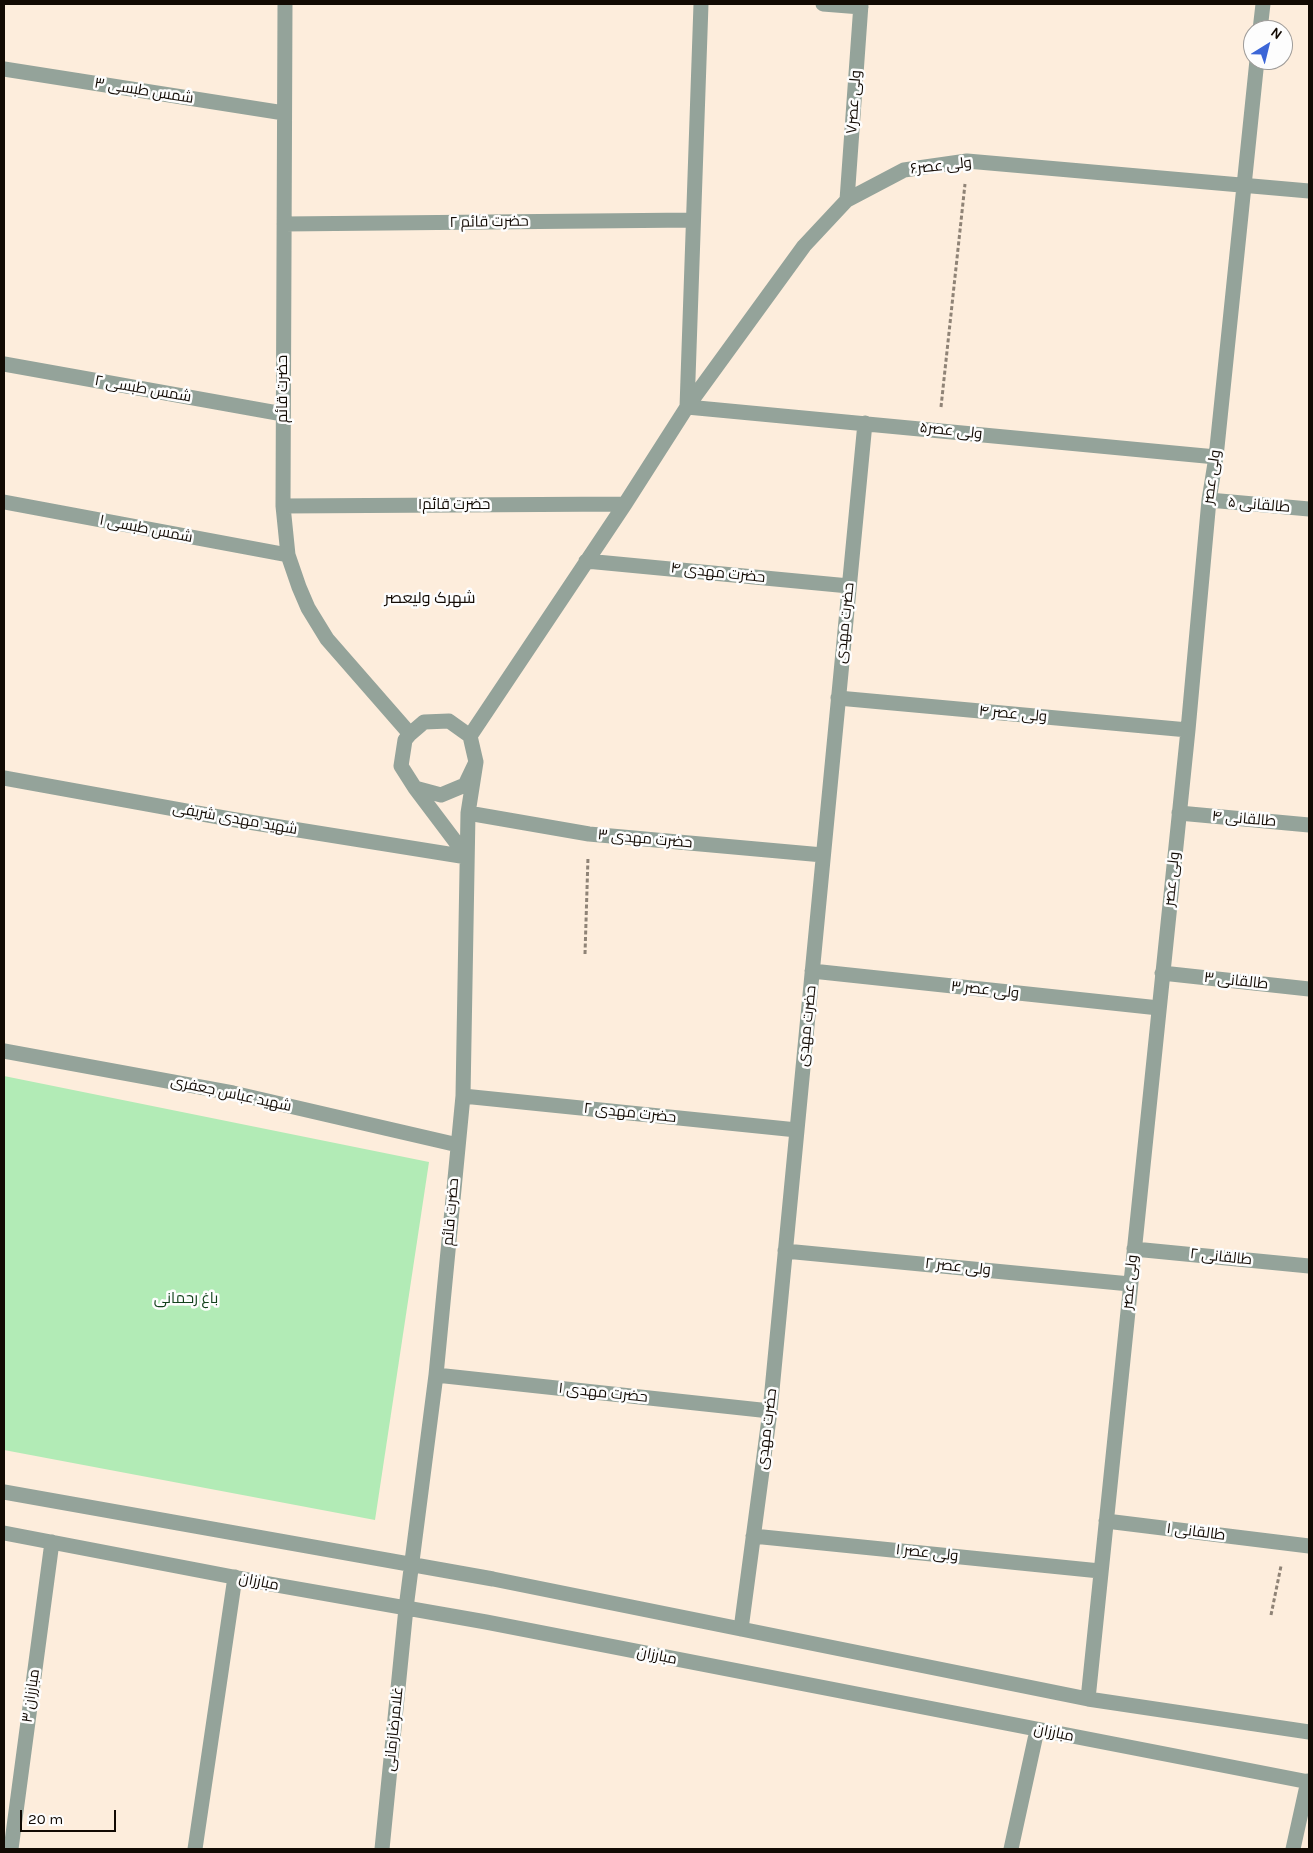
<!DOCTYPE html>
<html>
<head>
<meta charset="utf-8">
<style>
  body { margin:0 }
  #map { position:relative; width:1313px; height:1853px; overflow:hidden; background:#fdeddc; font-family:Karla,sans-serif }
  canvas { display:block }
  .frame { position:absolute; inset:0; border:5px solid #120a03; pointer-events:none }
  .north { position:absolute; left:1243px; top:20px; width:50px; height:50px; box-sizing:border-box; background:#fdfdfd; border:1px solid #9f9c99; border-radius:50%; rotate:36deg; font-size:14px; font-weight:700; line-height:20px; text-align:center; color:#120a03 }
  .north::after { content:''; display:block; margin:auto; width:18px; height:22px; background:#3c66d7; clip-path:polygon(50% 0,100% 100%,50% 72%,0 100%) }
  .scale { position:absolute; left:20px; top:1810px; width:96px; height:22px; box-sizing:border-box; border:2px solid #120a03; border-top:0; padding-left:6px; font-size:15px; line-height:18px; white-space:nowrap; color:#120a03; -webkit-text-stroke:4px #fdfdfd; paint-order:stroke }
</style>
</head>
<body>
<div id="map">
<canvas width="1313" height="1853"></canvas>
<div class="frame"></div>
<div class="north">N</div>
<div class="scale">20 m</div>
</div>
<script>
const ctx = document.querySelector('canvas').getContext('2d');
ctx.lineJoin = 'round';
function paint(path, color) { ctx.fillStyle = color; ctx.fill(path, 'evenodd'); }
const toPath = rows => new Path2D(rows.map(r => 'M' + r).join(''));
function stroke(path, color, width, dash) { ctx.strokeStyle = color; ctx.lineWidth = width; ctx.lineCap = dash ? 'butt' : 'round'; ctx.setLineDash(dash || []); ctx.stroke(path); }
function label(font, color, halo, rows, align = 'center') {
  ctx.font = font + ' Karla,Cairo,sans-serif'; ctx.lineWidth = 5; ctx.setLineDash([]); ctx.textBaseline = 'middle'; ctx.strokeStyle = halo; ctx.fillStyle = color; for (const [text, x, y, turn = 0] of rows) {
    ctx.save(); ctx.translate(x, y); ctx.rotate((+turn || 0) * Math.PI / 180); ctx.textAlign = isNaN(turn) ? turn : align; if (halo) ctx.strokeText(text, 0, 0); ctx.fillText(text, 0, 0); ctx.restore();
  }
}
const green = toPath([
  [4,1076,429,1162,375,1520,4,1450]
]);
const path = toPath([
  [941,407,965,184],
  [585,954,588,857],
  [1271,1615,1281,1566]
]);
const minor = toPath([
  [285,4,283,506,288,555,299,587,308,608,327,639,410,734],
  [823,4,861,7],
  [1260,30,1263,4],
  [4,69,284,113],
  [847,200,861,4],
  [284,224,693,220],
  [4,364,283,414],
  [687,407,1216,457],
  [687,407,701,4],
  [1209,500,1309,509],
  [4,502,288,555],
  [283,506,625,504],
  [586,561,849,586],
  [838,698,1188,730],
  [470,736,625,504,687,407,804,246,847,200,904,170,967,161,1309,191],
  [4,778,230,819,467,857],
  [415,788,441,795,465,785,476,762,470,736,449,721,424,722,410,734,405,740,401,766,415,788,467,857],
  [468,813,589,834,823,855],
  [1179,813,1309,825],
  [812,971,1159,1008],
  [1162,973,1309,989],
  [4,1051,233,1093,458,1145],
  [463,1096,797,1130],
  [1134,1249,1309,1266],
  [785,1251,1130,1284],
  [436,1375,770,1411],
  [4,1492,493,1579,1088,1699,1309,1732],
  [1106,1521,1309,1546],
  [4,1533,270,1584,486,1622,1309,1782],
  [753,1536,1100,1571],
  [741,1629,770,1411,865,423],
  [1088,1699,1188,730,1209,500,1216,457,1257,60],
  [11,1849,52,1542],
  [195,1849,235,1577],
  [382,1849,406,1608,436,1375,463,1096,468,813,476,762],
  [1011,1849,1037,1730],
  [1293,1849,1308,1781]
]);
const streetNames = [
  ["شمس طبسی ۳",144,91,9],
  ["ولی عصر۷",854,102,-86],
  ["ولی عصر۶",941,166,-6],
  ["حضرت قائم ۲",489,222,-1],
  ["شمس طبسی ۲",143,389,10],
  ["حضرت قائم",283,389,-90],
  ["ولی عصر۵",951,431,6],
  ["ولی عصر",1212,477,-82],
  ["حضرت قائم۱",454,505],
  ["طالقانی ۵",1259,505,5],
  ["شمس طبسی ۱",146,529,11],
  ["حضرت مهدی ۴",718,573,6],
  ["حضرت مهدی",845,623,-84],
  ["ولی عصر ۴",1013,714,5],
  ["شهید مهدی شریفی",235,819,10],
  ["طالقانی ۴",1244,819,5],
  ["حضرت مهدی ۳",645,839,5],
  ["ولی عصر",1172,879,-84],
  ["طالقانی ۳",1236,981,6],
  ["ولی عصر ۳",985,990,6],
  ["حضرت مهدی",807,1026,-84],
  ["شهید عباس جعفری",231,1094,12],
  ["حضرت مهدی ۲",630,1113,6],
  ["حضرت قائم",451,1212,-85],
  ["طالقانی ۲",1221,1257,6],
  ["ولی عصر ۲",958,1267,6],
  ["ولی عصر",1130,1282,-84],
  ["حضرت مهدی ۱",603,1393,6],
  ["حضرت مهدی",767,1429,-83],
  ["طالقانی ۱",1196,1532,7],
  ["ولی عصر ۱",927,1553,6],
  ["مبارزان",259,1582,11],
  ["مبارزان",657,1656,11],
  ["مبارزان ۳",31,1696,-82],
  ["غلامرضازمانی",394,1729,-84],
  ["مبارزان",1054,1733,11]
];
const parkNames = [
  ["باغ رحمانی",186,1299]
];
const neighbourhoodNames = [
  ["شهرک ولیعصر",430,598]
];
paint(green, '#b2ebb6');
stroke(path, '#8f8376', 3, [4, 2.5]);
stroke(minor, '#94a39a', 15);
label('15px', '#120a03', '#fdfdfd', streetNames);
label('15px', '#12411b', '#fdfdfd', parkNames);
label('16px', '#120a03', '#fdfdfd', neighbourhoodNames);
</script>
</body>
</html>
